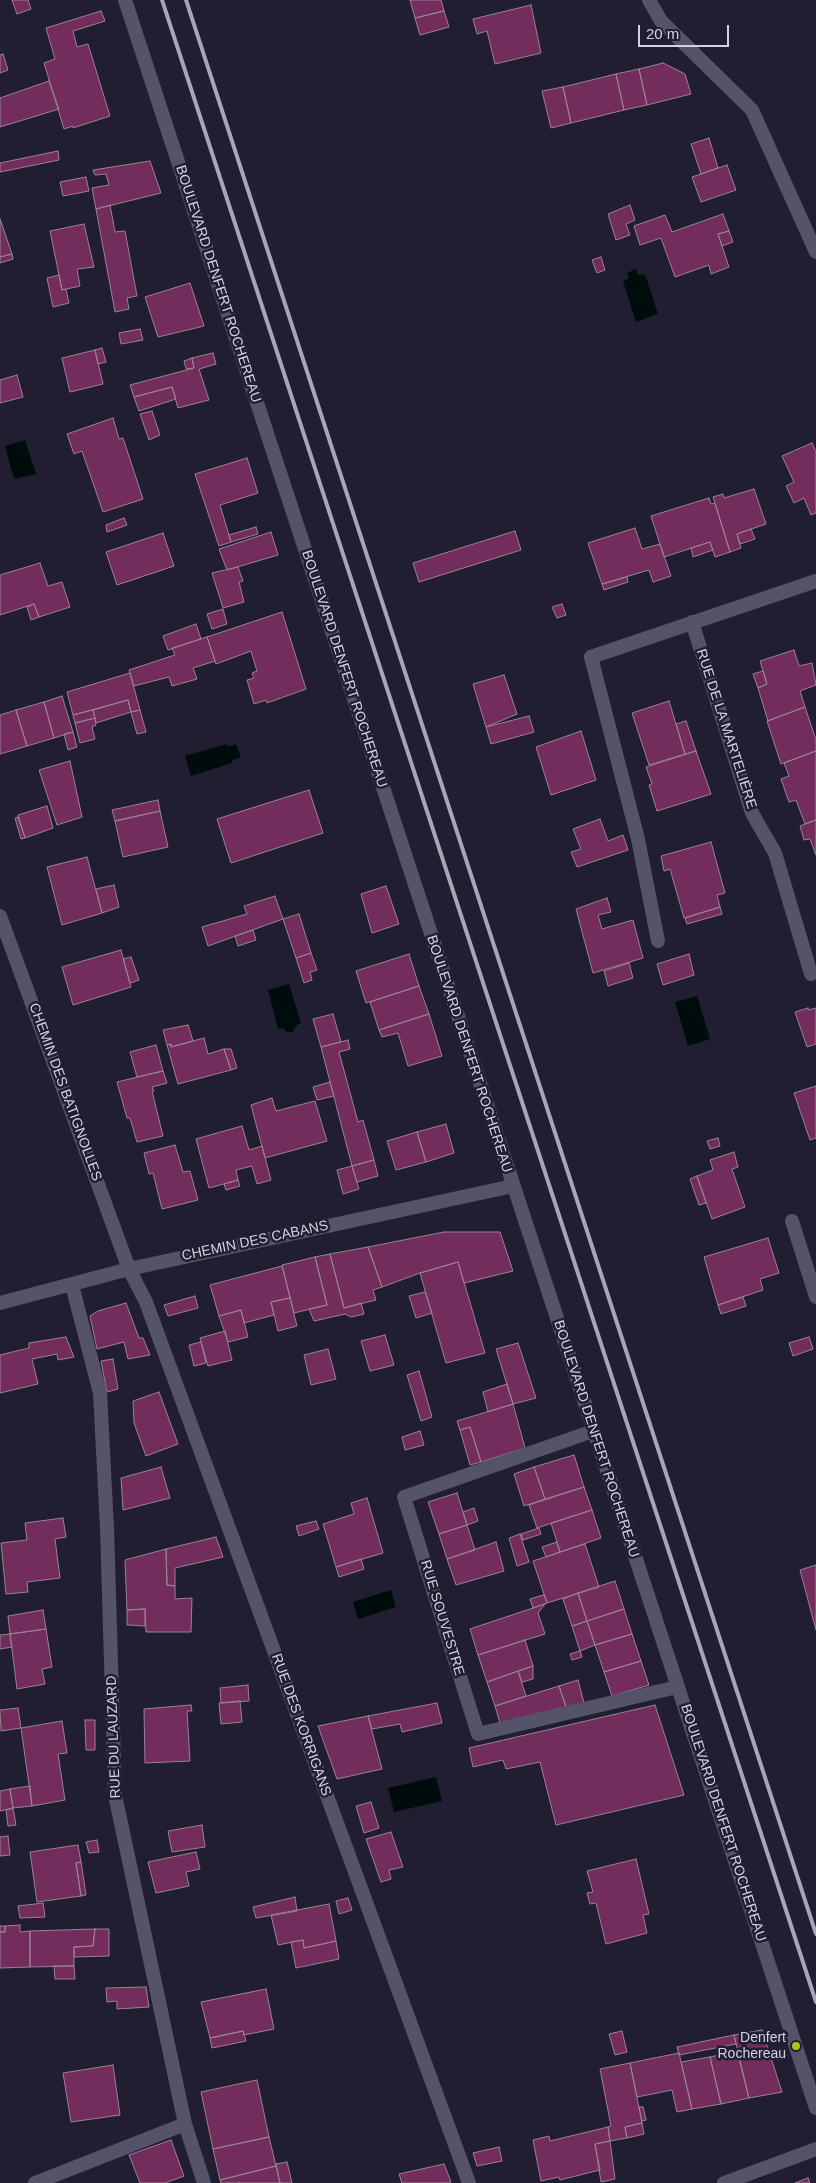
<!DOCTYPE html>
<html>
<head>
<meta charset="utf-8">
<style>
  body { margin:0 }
  #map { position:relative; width:816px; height:2183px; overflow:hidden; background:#211e32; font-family:Helvetica,sans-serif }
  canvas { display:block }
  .scale { position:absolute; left:638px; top:25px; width:91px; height:22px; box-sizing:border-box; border:2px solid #d4d2e0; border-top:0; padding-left:6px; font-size:15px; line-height:18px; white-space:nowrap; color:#d4d2e0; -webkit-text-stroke:4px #211e32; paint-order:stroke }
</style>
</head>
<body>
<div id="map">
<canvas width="816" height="2183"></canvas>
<div class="scale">20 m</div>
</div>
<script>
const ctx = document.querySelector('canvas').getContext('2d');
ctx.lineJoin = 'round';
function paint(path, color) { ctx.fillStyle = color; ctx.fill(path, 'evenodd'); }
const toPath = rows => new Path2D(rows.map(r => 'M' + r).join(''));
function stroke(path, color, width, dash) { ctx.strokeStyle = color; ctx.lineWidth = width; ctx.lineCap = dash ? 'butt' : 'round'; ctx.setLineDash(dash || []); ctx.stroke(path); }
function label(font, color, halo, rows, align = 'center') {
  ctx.font = font + ' Helvetica,sans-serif'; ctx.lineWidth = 5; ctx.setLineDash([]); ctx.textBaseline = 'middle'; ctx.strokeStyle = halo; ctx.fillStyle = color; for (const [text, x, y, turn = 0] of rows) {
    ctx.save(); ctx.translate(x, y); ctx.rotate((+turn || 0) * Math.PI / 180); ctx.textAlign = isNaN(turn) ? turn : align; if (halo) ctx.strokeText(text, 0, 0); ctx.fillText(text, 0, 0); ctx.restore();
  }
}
const water = toPath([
  [636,269,638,275,645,274,658,314,636,322,623,281,629,278,627,273],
  [25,440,36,474,14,479,5,446],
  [227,744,228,747,236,744,241,757,232,760,232,763,191,776,185,756],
  [289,984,301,1023,298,1024,292,1032,287,1032,283,1028,278,1029,268,990],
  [697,996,710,1039,688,1046,675,1002],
  [391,1590,396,1607,358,1619,353,1602],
  [436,1777,442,1801,394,1812,388,1788]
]);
const building = toPath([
  [12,0,28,0,31,9,17,14,12,0],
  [410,0,441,0,444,11,415,18,410,0],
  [531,5,541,53,495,64,487,31,477,34,473,19,531,5],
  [101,11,105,21,73,31,77,47,88,44,110,116,73,128,73,126,64,129,44,63,55,59,46,28,101,11],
  [444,11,449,27,420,35,415,18,444,11],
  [3,54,8,70,0,73,0,55,3,54],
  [663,63,685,74,691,94,647,105,639,69,663,63],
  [639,69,647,105,624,110,616,74,639,69],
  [616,74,624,110,571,123,563,87,616,74],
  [49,81,59,109,0,127,0,98,49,81],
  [563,87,571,123,551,128,542,91,563,87],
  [709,138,718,168,701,174,691,144,709,138],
  [58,151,59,160,0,172,0,163,58,151],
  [150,161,161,193,96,209,92,188,109,185,106,174,95,175,93,170,150,161],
  [727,165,736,190,701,202,692,177,727,165],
  [86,177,89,191,63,196,60,182,86,177],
  [110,205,115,232,125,231,137,296,127,298,129,309,115,312,96,209,110,205],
  [630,205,635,220,626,224,630,235,616,240,608,214,630,205],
  [723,214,729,231,718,234,729,267,711,274,709,265,675,277,661,238,640,245,634,226,665,215,672,232,723,214],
  [0,219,12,254,0,257,0,219],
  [84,224,94,267,77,269,80,286,62,290,50,231,84,224],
  [729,231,733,242,722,246,718,234,729,231],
  [12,254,13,259,0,263,0,257,12,254],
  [601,257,605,270,597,273,592,260,601,257],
  [59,275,62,290,66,289,69,303,53,307,47,278,59,275],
  [190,283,204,326,158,337,145,297,190,283],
  [140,329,143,340,121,344,119,333,140,329],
  [102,348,106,362,98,364,95,350,102,348],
  [95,350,103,384,70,392,62,358,95,350],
  [213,353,216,364,199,369,209,400,178,408,172,387,134,397,130,385,194,368,192,358,213,353],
  [192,358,194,368,186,369,184,361,192,358],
  [17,375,23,397,0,403,0,380,17,375],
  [172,387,176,399,139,411,134,397,172,387],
  [152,411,160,435,149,440,140,414,152,411],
  [113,418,119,439,123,438,143,499,103,512,82,451,74,454,67,434,113,418],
  [812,443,816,452,816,513,811,515,804,498,794,503,786,486,794,482,782,456,812,443],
  [247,458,258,493,220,505,231,542,219,546,195,474,247,458],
  [754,489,766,524,737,534,741,548,730,552,713,497,723,494,724,498,754,489],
  [709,498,711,504,715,503,730,552,715,557,710,542,664,557,651,516,709,498],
  [124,518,127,525,107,532,106,525,124,518],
  [256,527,258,534,231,542,229,535,256,527],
  [635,528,642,549,660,544,671,576,653,582,649,570,602,584,588,543,635,528],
  [751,529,755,539,740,544,737,534,751,529],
  [515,531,521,550,419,582,413,563,515,531],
  [271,532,278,555,227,570,219,549,271,532],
  [163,533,174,566,117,585,106,552,163,533],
  [710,542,713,550,693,557,691,548,710,542],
  [40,563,48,586,62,582,70,607,39,617,34,604,0,615,0,575,40,563],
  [238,567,243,581,239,582,244,602,223,608,212,573,238,567],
  [627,577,628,582,604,590,602,584,627,577],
  [34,604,39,617,31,620,27,607,34,604],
  [562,604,566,615,557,618,552,607,562,604],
  [223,609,227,624,212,629,207,614,223,609],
  [282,612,306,689,267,703,266,700,254,704,247,680,254,678,252,673,257,671,251,651,216,664,207,637,282,612],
  [196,624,201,639,168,650,163,636,196,624],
  [207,637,215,661,193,668,197,679,172,686,169,677,134,686,129,670,175,655,172,648,207,637],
  [794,650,799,666,812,663,816,685,800,691,805,707,768,721,758,688,767,684,760,661,794,650],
  [763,671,767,684,758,688,753,674,763,671],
  [130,673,140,710,131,712,128,700,73,715,67,692,130,673],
  [504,675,517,714,486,727,473,684,504,675],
  [62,696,73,732,54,738,44,702,62,696],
  [128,700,131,712,96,723,93,710,128,700],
  [669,701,685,754,649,765,632,713,669,701],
  [44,702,54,738,27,746,16,710,44,702],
  [805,707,816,740,816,751,781,764,767,721,805,707],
  [16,710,27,746,0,754,0,715,16,710],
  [93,710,95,718,75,723,73,715,93,710],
  [140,710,146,732,137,734,131,712,140,710],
  [529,716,534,732,491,744,486,727,529,716],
  [95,718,96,725,92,727,95,739,80,743,75,723,95,718],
  [686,721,696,751,685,754,676,724,686,721],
  [581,731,596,780,551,795,536,747,581,731],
  [73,732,77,747,68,750,64,734,73,732],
  [696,751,711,794,657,811,649,785,652,784,646,767,696,751],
  [816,751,816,820,805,824,796,800,789,802,781,779,789,776,784,763,816,751],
  [70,761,82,817,57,825,39,770,70,761],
  [309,790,323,833,231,863,217,819,309,790],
  [158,800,160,811,115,821,112,810,158,800],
  [47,806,53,828,25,838,18,815,47,806],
  [160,811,168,847,123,857,115,821,160,811],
  [18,817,25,838,21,839,15,818,18,817],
  [600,819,608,841,623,835,628,850,577,867,571,852,581,849,573,829,600,819],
  [816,820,816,855,810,839,804,840,800,826,816,820],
  [711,842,725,893,717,895,720,907,684,918,670,869,664,871,661,856,711,842],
  [87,857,102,913,62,925,47,867,87,857],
  [114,885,119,907,102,913,96,889,114,885],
  [386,886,399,924,372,933,361,894,386,886],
  [275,896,283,919,208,946,202,927,247,914,244,906,275,896],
  [607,898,611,912,598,915,602,929,633,920,643,958,593,973,576,909,607,898],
  [720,907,722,914,687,924,685,918,720,907],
  [299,914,311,953,296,958,283,919,299,914],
  [253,930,256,940,238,946,235,936,253,930],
  [121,950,131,987,73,1005,62,967,121,950],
  [311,953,317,970,310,972,312,980,304,983,296,958,311,953],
  [409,954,419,986,366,1003,356,971,409,954],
  [689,954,694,975,663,985,657,964,689,954],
  [131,957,139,980,130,983,123,959,131,957],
  [629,963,633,978,608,986,604,971,629,963],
  [419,986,429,1014,379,1030,370,1002,419,986],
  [808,1008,809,1010,816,1008,816,1044,807,1047,795,1012,808,1008],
  [333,1014,341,1042,321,1047,313,1019,333,1014],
  [429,1014,442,1056,408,1066,398,1033,382,1037,379,1030,429,1014],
  [188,1025,193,1041,171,1047,171,1044,167,1045,163,1030,188,1025],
  [204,1038,208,1054,224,1049,231,1070,178,1084,167,1045,171,1044,171,1047,204,1038],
  [348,1040,350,1049,339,1052,358,1122,363,1120,374,1160,352,1166,321,1047,348,1040],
  [156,1045,163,1071,137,1077,130,1052,156,1045],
  [224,1049,231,1049,237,1068,231,1070,224,1049],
  [163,1071,167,1083,152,1087,154,1091,152,1091,163,1136,137,1142,130,1118,127,1118,117,1082,163,1071],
  [330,1082,334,1096,317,1100,313,1087,330,1082],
  [816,1086,816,1138,810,1140,794,1093,816,1086],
  [272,1098,276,1111,315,1101,327,1141,265,1158,251,1105,272,1098],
  [446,1124,454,1153,426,1162,417,1132,446,1124],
  [242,1126,249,1150,262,1146,271,1180,257,1184,252,1166,236,1170,238,1180,209,1188,196,1139,242,1126],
  [417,1132,426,1162,396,1170,387,1141,417,1132],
  [718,1138,720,1146,710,1149,707,1141,718,1138],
  [175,1145,183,1172,190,1171,198,1200,162,1209,153,1173,149,1174,144,1153,175,1145],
  [734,1152,738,1167,732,1169,745,1207,712,1219,697,1176,713,1170,710,1160,734,1152],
  [374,1160,378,1176,357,1182,352,1166,374,1160],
  [352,1166,359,1189,343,1194,337,1170,352,1166],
  [697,1176,706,1203,699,1205,690,1179,697,1176],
  [238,1180,240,1186,226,1190,224,1184,238,1180],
  [444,1232,500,1232,513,1271,464,1283,458,1262,420,1273,382,1287,368,1247,444,1232],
  [768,1238,779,1273,760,1279,763,1290,718,1305,704,1257,768,1238],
  [368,1247,382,1287,373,1290,376,1300,344,1308,330,1254,368,1247],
  [330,1254,344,1308,361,1303,364,1314,351,1317,345,1314,314,1321,309,1309,327,1305,315,1257,330,1254],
  [315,1257,327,1305,294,1313,282,1265,315,1257],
  [458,1262,485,1353,446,1363,420,1273,458,1262],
  [282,1266,290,1298,271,1302,274,1315,244,1323,241,1310,219,1316,210,1285,282,1266],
  [425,1292,432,1313,416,1318,409,1296,425,1292],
  [195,1296,198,1308,168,1316,164,1305,195,1296],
  [743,1297,746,1306,721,1314,718,1305,743,1297],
  [290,1298,297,1326,278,1331,271,1302,290,1298],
  [126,1303,139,1338,143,1338,150,1355,128,1359,124,1342,97,1349,90,1316,98,1311,126,1303],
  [241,1310,248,1337,228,1342,219,1316,241,1310],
  [225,1331,232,1360,208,1366,200,1338,225,1331],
  [385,1335,394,1365,370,1371,361,1341,385,1335],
  [66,1337,74,1357,58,1360,57,1354,32,1359,38,1384,0,1393,0,1355,29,1348,29,1343,66,1337],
  [809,1337,813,1349,793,1356,789,1343,809,1337],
  [201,1342,206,1363,194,1366,189,1345,201,1342],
  [518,1343,536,1398,513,1404,496,1349,518,1343],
  [328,1349,336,1379,311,1385,304,1355,328,1349],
  [113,1359,118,1389,107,1392,101,1361,113,1359],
  [419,1371,432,1417,421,1421,407,1375,419,1371],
  [507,1384,513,1404,488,1412,483,1392,507,1384],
  [159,1392,178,1444,146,1456,134,1423,133,1401,159,1392],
  [513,1404,525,1448,481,1462,470,1427,460,1430,457,1421,513,1404],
  [470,1427,481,1462,470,1465,460,1430,470,1427],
  [420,1431,424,1445,405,1450,402,1437,420,1431],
  [574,1455,584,1487,545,1499,534,1467,574,1455],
  [161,1467,170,1498,123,1510,121,1478,161,1467],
  [534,1467,545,1499,524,1506,514,1474,534,1467],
  [584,1487,592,1510,537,1528,529,1505,584,1487],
  [457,1493,467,1525,439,1534,428,1502,457,1493],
  [367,1498,383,1553,336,1567,323,1524,354,1514,351,1503,367,1498],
  [474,1508,478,1521,467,1525,463,1512,474,1508],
  [592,1510,601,1538,560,1552,551,1523,592,1510],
  [63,1518,66,1537,55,1539,60,1578,27,1582,28,1592,6,1594,1,1543,27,1540,25,1523,63,1518],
  [316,1521,319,1529,299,1536,296,1526,316,1521],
  [467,1525,475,1550,447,1559,439,1534,467,1525],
  [539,1528,541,1534,523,1540,521,1534,539,1528],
  [520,1534,529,1562,517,1566,509,1538,520,1534],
  [216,1537,223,1557,175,1568,175,1586,167,1585,166,1549,216,1537],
  [496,1542,504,1571,456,1585,447,1559,496,1542],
  [557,1542,560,1552,546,1557,542,1547,557,1542],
  [585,1544,599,1587,547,1603,533,1561,585,1544],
  [166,1549,167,1585,175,1586,175,1599,192,1598,191,1632,146,1632,145,1609,127,1610,125,1560,166,1549],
  [361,1559,364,1569,339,1577,336,1567,361,1559],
  [816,1565,816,1630,800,1570,816,1565],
  [615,1581,624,1609,587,1621,578,1593,615,1581],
  [578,1593,587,1621,572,1626,563,1599,578,1593],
  [544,1595,547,1603,533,1608,530,1599,544,1595],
  [545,1604,538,1613,545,1634,478,1655,470,1629,545,1604],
  [145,1609,145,1626,127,1625,127,1610,145,1609],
  [624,1609,632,1634,595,1645,587,1621,624,1609],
  [43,1610,46,1629,10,1634,8,1616,43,1610],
  [587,1621,595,1645,580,1651,572,1626,587,1621],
  [46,1629,52,1667,42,1669,45,1684,17,1689,10,1634,46,1629],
  [10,1634,12,1647,0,1649,0,1635,10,1634],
  [632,1634,641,1661,604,1672,595,1645,632,1634],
  [525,1640,533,1666,487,1682,478,1655,525,1640],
  [580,1651,582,1657,572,1660,570,1654,580,1651],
  [641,1661,649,1685,612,1696,604,1672,641,1661],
  [533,1666,533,1679,522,1682,518,1671,533,1666],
  [518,1671,526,1696,495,1706,487,1682,518,1671],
  [578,1680,584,1703,566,1707,559,1686,578,1680],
  [248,1685,249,1701,221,1703,220,1688,248,1685],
  [559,1686,566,1707,500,1723,495,1706,559,1686],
  [240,1701,242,1722,221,1724,219,1703,240,1701],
  [437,1703,442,1723,402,1732,400,1724,372,1729,368,1716,437,1703],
  [191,1705,192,1711,187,1711,190,1761,145,1763,144,1709,191,1705],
  [655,1705,684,1795,556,1825,540,1762,506,1769,503,1760,473,1767,469,1748,655,1705],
  [18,1708,21,1728,1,1731,0,1710,18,1708],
  [368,1716,382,1769,337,1779,318,1726,368,1716],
  [85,1720,95,1720,95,1750,86,1750,85,1720],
  [62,1721,67,1753,58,1754,65,1800,32,1806,21,1728,62,1721],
  [30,1786,32,1806,13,1808,10,1789,30,1786],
  [10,1789,13,1808,0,1811,0,1791,10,1789],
  [371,1802,379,1828,364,1833,356,1806,371,1802],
  [13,1808,16,1825,8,1826,6,1810,13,1808],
  [202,1825,205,1847,172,1852,168,1831,202,1825],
  [391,1832,403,1867,389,1870,391,1879,381,1882,366,1839,391,1832],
  [8,1836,10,1855,0,1856,0,1837,8,1836],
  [97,1840,99,1852,89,1853,86,1842,97,1840],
  [78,1845,81,1862,76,1863,81,1896,37,1902,30,1852,78,1845],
  [196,1852,200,1869,186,1872,189,1886,156,1893,148,1862,196,1852],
  [636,1859,649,1914,643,1915,647,1933,606,1944,596,1903,590,1904,587,1893,593,1892,587,1871,636,1859],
  [81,1862,86,1895,81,1896,76,1863,81,1862],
  [295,1897,297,1911,256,1918,253,1907,295,1897],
  [348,1898,352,1910,339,1914,336,1901,348,1898],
  [43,1903,45,1917,20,1918,18,1906,43,1903],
  [329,1904,336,1941,304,1948,303,1940,278,1945,271,1915,329,1904],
  [20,1925,20,1932,30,1931,30,1967,0,1968,0,1932,5,1932,5,1926,20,1925],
  [0,1926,5,1926,5,1932,0,1932,0,1926],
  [95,1929,109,1929,109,1956,74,1957,74,1947,93,1946,95,1929],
  [95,1929,93,1946,74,1947,74,1966,30,1967,30,1931,95,1929],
  [303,1940,304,1948,336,1941,339,1959,296,1968,291,1942,303,1940],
  [54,1966,74,1966,75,1979,55,1979,54,1966],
  [146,1987,149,2007,117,2009,117,2001,107,2002,106,1988,146,1987],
  [266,1989,274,2029,244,2035,243,2031,210,2038,201,2002,266,1989],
  [762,2030,782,2092,749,2098,734,2035,762,2030],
  [243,2031,246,2041,212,2048,210,2038,243,2031],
  [622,2031,627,2052,615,2055,609,2034,622,2031],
  [734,2035,736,2044,679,2055,677,2047,734,2035],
  [737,2051,749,2098,721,2104,710,2057,737,2051],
  [679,2053,692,2109,677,2112,672,2090,637,2097,630,2063,679,2053],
  [710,2057,721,2104,692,2109,681,2062,710,2057],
  [630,2063,642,2123,625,2127,627,2138,610,2141,608,2127,611,2126,600,2069,630,2063],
  [113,2065,120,2115,71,2122,63,2073,113,2065],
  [257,2080,269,2137,213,2149,201,2092,257,2080],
  [639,2107,643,2107,646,2120,642,2121,639,2107],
  [642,2123,644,2134,627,2138,625,2127,642,2123],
  [608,2127,610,2141,595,2144,600,2170,560,2180,559,2177,541,2181,533,2140,549,2136,550,2141,608,2127],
  [269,2137,276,2166,220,2180,213,2149,269,2137],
  [171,2140,184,2176,165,2183,140,2183,129,2155,171,2140],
  [610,2141,615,2179,601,2182,595,2144,610,2141],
  [499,2147,502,2161,477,2166,473,2153,499,2147],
  [287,2162,292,2183,280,2183,276,2164,287,2162],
  [444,2164,451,2182,447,2183,402,2183,399,2174,444,2164],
  [276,2166,280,2183,221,2183,220,2180,276,2166],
  [808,2178,810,2183,795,2183,808,2178]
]);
const service = toPath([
  [591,657,638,839,658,941]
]);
const minor = toPath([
  [125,0,816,2108],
  [649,0,661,21,752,110,816,252],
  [692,622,752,813,775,853,811,974],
  [591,657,816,581],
  [0,916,129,1269,146,1302,469,2183],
  [792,1221,816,1297],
  [72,1285,100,1393,107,1528,115,1795,185,2124,204,2183],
  [0,1303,129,1269,513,1186],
  [593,1431,404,1497,478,1734,677,1687],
  [35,2183,185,2124],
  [724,2183,816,2149]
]);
const rail = toPath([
  [162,0,816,2002],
  [186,0,816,1934]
]);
const markers = [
  [796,2046,5,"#aac717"]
];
const streetNames = [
  ["BOULEVARD DENFERT ROCHEREAU",218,284,72],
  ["BOULEVARD DENFERT ROCHEREAU",344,669,72],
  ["RUE DE LA MARTELIÈRE",726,729,72],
  ["BOULEVARD DENFERT ROCHEREAU",469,1054,72],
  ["CHEMIN DES BATIGNOLLES",65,1092,70],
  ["CHEMIN DES CABANS",255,1241,-12],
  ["BOULEVARD DENFERT ROCHEREAU",596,1439,72],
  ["RUE SOUVESTRE",442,1618,73],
  ["RUE DES KORRIGANS",301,1725,70],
  ["RUE DU LAUZARD",114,1737,-92],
  ["BOULEVARD DENFERT ROCHEREAU",723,1823,72]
];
const poiNames = [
  ["Denfert",786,2038],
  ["Rochereau",786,2054]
];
paint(water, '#000b0b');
paint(building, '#722d5c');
stroke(building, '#9c8292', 1);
stroke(service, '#55536a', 14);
stroke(minor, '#55536a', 14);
stroke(rail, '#a8a5b5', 4);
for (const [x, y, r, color] of markers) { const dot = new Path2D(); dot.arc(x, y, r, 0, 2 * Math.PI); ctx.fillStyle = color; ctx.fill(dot); stroke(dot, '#211e32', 2); }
label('14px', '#d4d2e0', '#211e32', streetNames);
label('14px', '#d4d2e0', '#211e32', poiNames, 'right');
</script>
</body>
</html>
